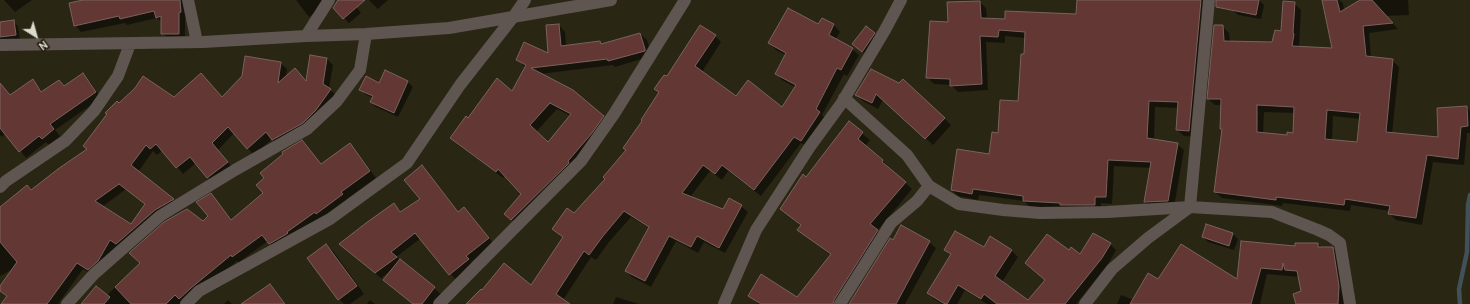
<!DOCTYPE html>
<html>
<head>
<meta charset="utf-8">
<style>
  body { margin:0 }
  #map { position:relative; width:1470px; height:304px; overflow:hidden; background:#2a2614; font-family:Cabin,sans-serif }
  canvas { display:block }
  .north { position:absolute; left:16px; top:16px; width:40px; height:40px; -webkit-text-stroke:3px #211c0a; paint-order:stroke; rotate:143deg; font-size:11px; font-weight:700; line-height:16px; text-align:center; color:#dddace }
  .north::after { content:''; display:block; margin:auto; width:14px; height:18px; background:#dddace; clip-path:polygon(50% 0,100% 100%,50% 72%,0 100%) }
</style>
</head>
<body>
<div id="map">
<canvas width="1470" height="304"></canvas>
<div class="north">N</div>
</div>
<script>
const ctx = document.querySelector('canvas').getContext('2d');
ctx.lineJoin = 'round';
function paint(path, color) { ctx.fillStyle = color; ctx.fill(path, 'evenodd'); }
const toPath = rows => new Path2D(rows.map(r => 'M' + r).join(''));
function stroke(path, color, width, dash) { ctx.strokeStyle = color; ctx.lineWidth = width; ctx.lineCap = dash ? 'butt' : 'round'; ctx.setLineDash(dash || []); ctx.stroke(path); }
const shadow = toPath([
  [4,0,32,0,15,12],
  [88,0,183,0,187,18,185,19,185,40,169,39,162,33,162,23,157,18,127,25,125,23,81,32,75,25],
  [296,0,329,0,324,6,309,17],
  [339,0,351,0,361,13,349,23,344,18],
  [369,0,388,0,378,9],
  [1099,0,1204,0,1196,137,1184,136,1177,130,1178,108,1155,107,1154,140,1177,144,1184,150,1174,207,1151,208,1145,202,1151,168,1114,166,1112,204,1101,203,1101,211,1030,207,1024,201,979,195,978,200,958,196,952,190,989,155,999,134,1019,102,1026,38,1005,36,1005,43,986,42,988,90,958,92,951,85,934,84,927,77,949,23,980,2,986,8,987,19,1006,20,1077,15],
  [1235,0,1259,0,1264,5,1261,19,1238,15,1233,10],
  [1323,0,1339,0,1343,3,1344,11,1362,0,1408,0,1409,15,1386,16,1398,29,1369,33,1371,58,1392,60,1399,67,1392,134,1439,138,1467,107,1470,111,1470,133,1467,133,1464,165,1433,162,1422,225,1396,220,1389,213,1390,211,1351,205,1350,211,1283,203,1282,206,1222,198,1215,192,1223,130,1221,129,1222,105,1215,105,1208,99,1222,26,1229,33,1230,42,1273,43,1282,32,1294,3,1301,10,1299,47,1333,49],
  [1264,112,1295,113,1294,134,1288,136,1263,134],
  [1333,116,1360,119,1358,143,1332,140],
  [822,19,834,25,840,32,835,40,852,49,859,55,847,76,844,74,822,115,826,119,808,147,801,143,761,196,728,171,722,180,710,171,690,197,723,210,741,206,748,212,725,253,704,242,698,253,676,241,651,287,632,277,626,271,649,228,631,217,609,242,596,260,591,257,563,300,569,304,467,304,482,291,531,286,566,240,554,229,574,214,606,179,627,151,660,93,656,89,715,36,721,42,702,72,736,98,782,108,795,87,782,80,776,74,786,55,776,50,769,43,819,26],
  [13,21,18,26,20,40,0,43,0,23],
  [559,25,565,32,566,46,600,42,603,45,640,34,647,40,651,56,615,67,613,65,540,74,603,117,609,123,519,226,506,214,523,194,505,175,503,178,457,144,451,137,468,119,513,92,526,68,518,60,549,55],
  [557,109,571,116,548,143,536,132],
  [874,33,879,38,868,56,859,49],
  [327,59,333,65,329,89,337,96,279,146,272,139,254,155,234,133,218,150,233,169,214,184,196,163,183,174,163,150,157,155,153,151,138,172,179,206,123,250,116,246,104,267,95,276,83,269,58,304,2,304,7,297,0,290,0,287,13,269,0,276,0,207,32,191,88,150,119,104,174,98,222,98,280,63,287,69,286,78,302,76,307,82],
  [126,189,146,205,131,226,102,207],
  [871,70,944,118,951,125,933,145,883,100,878,109,863,101,857,95],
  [385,72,408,82,413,87,398,117,376,107,371,102,373,98,365,94,360,89,379,84],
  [83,74,89,80,101,98,55,130,60,136,49,145,46,142,26,158,6,133,2,137,0,135,0,84,10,96,33,81,43,93,59,81,65,87],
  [849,123,870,140,865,146,883,161,889,168,912,189,877,231,884,237,838,304,758,304,749,295,798,298,831,255,806,236,799,229,801,226,781,209],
  [350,144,356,151,376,178,347,199,349,201,276,250,268,241,239,262,237,261,197,294,182,301,179,304,82,304,106,296,141,263,203,222,209,216,211,195,232,220,322,165],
  [427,172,459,213,469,214,494,244,471,262,473,265,455,279,421,238,396,257,442,295,435,304,413,304,391,270,381,278,340,244,394,205,401,213,421,199],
  [901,227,929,242,936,248,905,304,850,304,893,241],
  [1233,234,1238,239,1234,250,1208,242,1203,237],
  [1110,244,1116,250,1108,264,1076,304,987,304,965,290,957,304,942,304,934,299,928,293,951,255,945,250,984,248,1011,250,1018,257,1002,282,1028,301,1069,251,1080,255],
  [1318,244,1322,248,1333,248,1339,255,1345,304,1297,304,1302,292,1299,277,1267,274,1260,304,1117,304,1121,295,1134,300,1159,280,1238,281,1296,247],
  [326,245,334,252,364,294,350,304,344,304,339,299,309,258],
  [270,285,286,304,243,304],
  [616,297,639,304,613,304],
  [228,300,232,304,224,304],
  [370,300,375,304,367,304]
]);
const stream = toPath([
  [1460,304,1459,289,1467,252,1468,205,1470,195]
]);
const building = toPath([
  [83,0,180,0,181,12,179,13,179,34,161,34,161,16,156,18,154,11,120,19,119,16,74,26,69,3,83,0],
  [338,0,365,0,343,19,333,8,338,0],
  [1077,0,1201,0,1189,131,1176,130,1178,102,1149,101,1147,138,1178,143,1168,201,1144,202,1151,162,1108,160,1106,197,1095,197,1095,205,1060,205,1060,203,1023,201,1023,196,973,189,972,194,951,190,957,149,989,154,992,132,998,133,1000,100,1018,101,1021,54,1024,54,1025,32,999,30,998,37,980,36,982,84,950,86,950,79,926,78,930,21,948,22,947,2,980,1,981,18,1005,19,1005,11,1076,14,1077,0],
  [1216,0,1259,0,1256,15,1216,7,1216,0],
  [1322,0,1337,0,1340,12,1360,0,1372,0,1393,23,1363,26,1366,56,1393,59,1386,132,1438,137,1437,108,1467,106,1468,126,1461,127,1458,159,1427,155,1416,218,1388,214,1390,206,1345,199,1344,205,1276,197,1276,200,1214,192,1222,129,1220,129,1221,99,1207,99,1214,25,1223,25,1224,41,1272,42,1275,30,1281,31,1283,1,1295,2,1293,33,1294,34,1292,46,1332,48,1322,0],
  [1257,105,1294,107,1293,133,1287,132,1287,135,1257,132,1257,105],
  [1327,110,1360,113,1357,142,1325,139,1327,110],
  [788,8,818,24,822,18,834,24,829,35,853,48,841,70,837,68,816,109,820,112,801,141,794,137,754,190,722,165,715,174,703,165,682,193,723,209,729,198,742,205,719,248,697,236,691,247,669,236,645,281,625,271,649,227,624,211,603,236,589,255,584,251,556,294,570,304,466,304,481,289,482,290,504,263,531,285,563,237,552,229,567,208,574,213,605,179,603,177,626,150,623,148,642,121,641,120,659,92,654,89,664,75,667,76,700,25,716,35,695,66,736,96,748,80,782,107,796,85,775,74,786,53,768,43,788,8],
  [14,20,16,35,0,37,0,22,14,20],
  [559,24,561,46,600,41,601,44,640,33,645,49,645,51,608,61,607,59,531,68,573,90,604,116,592,133,568,161,569,163,511,220,504,214,521,194,498,169,496,172,450,138,466,116,468,118,497,78,512,91,526,65,516,60,524,42,548,53,546,25,559,24],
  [550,103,571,114,548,142,530,125,550,103],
  [866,26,875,33,862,52,852,44,866,26],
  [310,55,327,58,323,84,331,89,316,110,303,123,272,140,266,132,247,149,228,127,212,143,228,162,207,178,190,157,176,168,156,144,150,149,146,145,131,165,174,199,155,210,116,244,110,240,98,261,88,270,77,263,47,304,1,304,7,296,0,291,0,286,17,262,0,242,0,207,27,185,31,190,58,169,87,149,83,146,107,114,105,113,117,101,119,103,135,88,143,76,174,97,201,73,222,97,242,76,245,56,281,62,278,83,295,68,306,81,310,55],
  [119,184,145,204,131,224,95,201,119,184],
  [871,69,899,83,903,79,945,118,925,139,876,94,872,103,855,95,871,69],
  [385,70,408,81,394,113,370,102,373,96,359,90,366,76,379,83,385,70],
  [83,73,96,92,50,124,54,129,42,139,39,136,19,152,0,128,0,83,10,95,33,79,41,92,59,80,64,86,83,73],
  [849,121,863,132,858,139,883,160,882,162,906,182,870,224,878,230,834,300,833,304,761,304,748,296,761,274,797,297,831,254,797,230,801,225,780,209,803,174,806,177,849,121],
  [302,140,321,164,350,143,370,171,341,192,343,194,316,214,315,212,287,232,288,233,285,235,269,244,262,235,232,257,231,255,191,288,179,299,175,295,166,304,131,304,115,287,140,263,129,253,164,222,187,209,203,221,208,216,196,202,211,193,231,220,263,193,256,185,264,178,260,173,283,154,282,152,302,140],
  [422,165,458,212,464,207,489,238,466,256,469,259,449,275,415,233,391,252,397,257,375,273,339,244,366,223,394,203,400,212,420,199,404,180,422,165],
  [1206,224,1233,233,1229,246,1202,237,1206,224],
  [901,225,930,241,896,304,849,304,890,238,893,240,901,225],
  [955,231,984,247,990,236,1012,250,995,276,1028,300,1045,280,1025,263,1047,234,1069,250,1071,247,1080,254,1093,233,1111,243,1102,258,1065,304,997,304,984,294,981,299,958,285,947,304,945,304,927,293,951,254,944,250,955,231],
  [1241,241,1295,246,1295,243,1318,243,1318,247,1333,247,1339,286,1338,304,1296,304,1293,294,1301,291,1297,271,1285,270,1283,263,1282,270,1261,268,1251,304,1130,304,1148,273,1158,279,1181,244,1237,279,1241,241],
  [326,244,357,286,338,300,307,258,326,244],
  [400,259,435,287,422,304,413,304,383,280,400,259],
  [270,284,285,304,241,304,270,284],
  [96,286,110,297,104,304,81,304,96,286]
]);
const minor = toPath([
  [188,0,197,42],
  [306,36,329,0],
  [0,45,203,42,306,36,366,34,449,28,611,0],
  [844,98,907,155,929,186,959,204,1003,210,1040,213,1107,212,1190,207,1272,212,1318,230,1329,235,1340,243,1350,304],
  [0,187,6,181,65,141,94,111,118,76,130,44],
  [67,304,94,274,160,216,235,170,307,129,337,101,360,70,366,34],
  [186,304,199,291,330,219,407,163,460,85,514,16,525,0],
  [439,304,581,161,614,114,685,0],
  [724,304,756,230,809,148,841,104,885,30,901,0],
  [840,304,891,223,917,201,929,186],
  [1085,304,1112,269,1148,238,1190,207,1209,0]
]);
paint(shadow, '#0007');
stroke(stream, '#42505a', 4.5);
paint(building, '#623734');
stroke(building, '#7a625f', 1);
stroke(minor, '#5f5651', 12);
</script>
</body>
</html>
